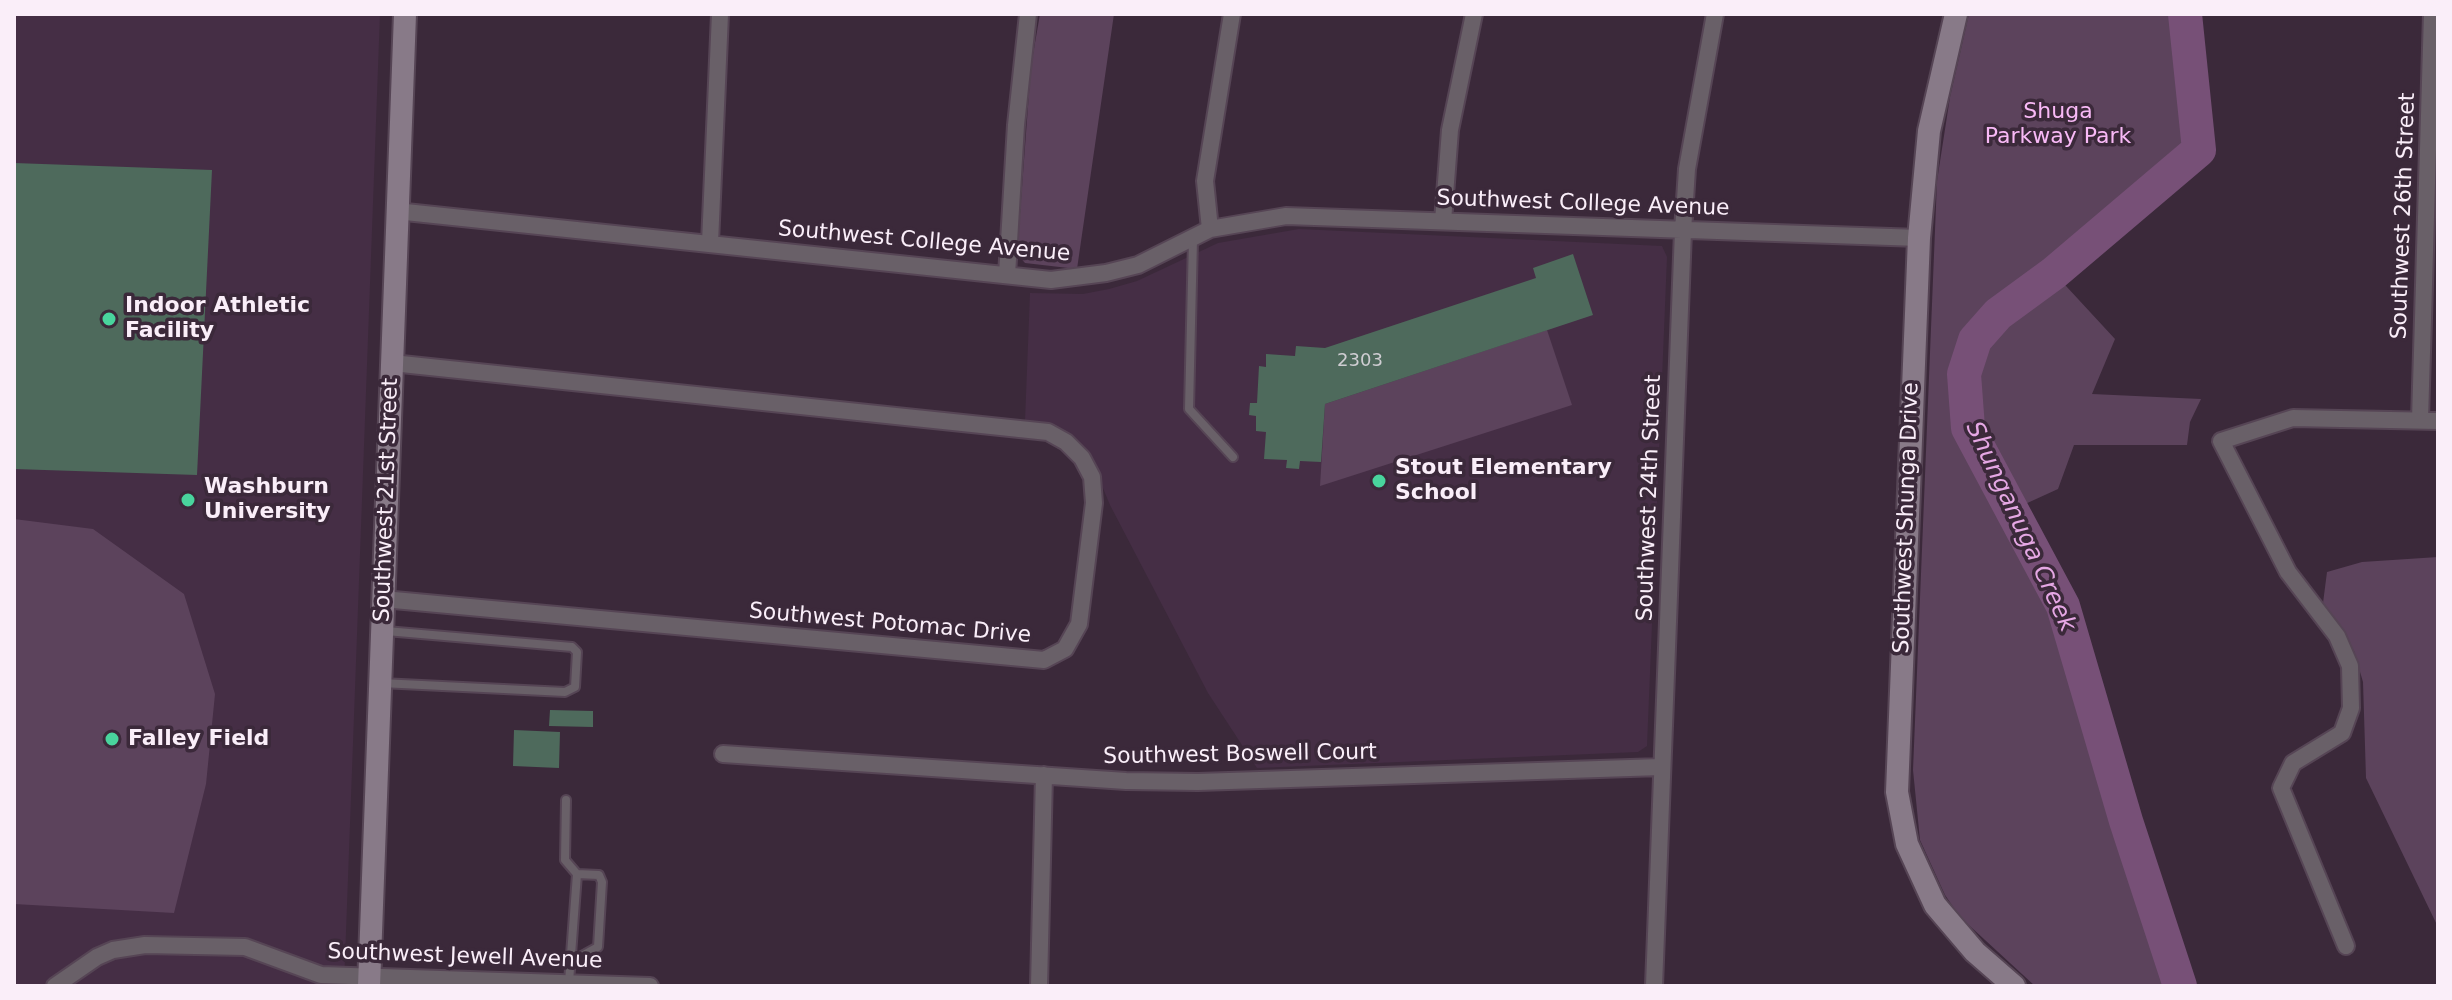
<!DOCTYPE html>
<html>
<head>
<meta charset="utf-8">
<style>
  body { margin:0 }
  #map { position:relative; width:2452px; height:1000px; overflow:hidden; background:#3b293a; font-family:"DejaVu Sans",sans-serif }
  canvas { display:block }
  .frame { position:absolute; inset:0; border:16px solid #faeef9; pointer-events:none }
</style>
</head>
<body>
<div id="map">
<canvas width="2452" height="1000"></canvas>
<div class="frame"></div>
</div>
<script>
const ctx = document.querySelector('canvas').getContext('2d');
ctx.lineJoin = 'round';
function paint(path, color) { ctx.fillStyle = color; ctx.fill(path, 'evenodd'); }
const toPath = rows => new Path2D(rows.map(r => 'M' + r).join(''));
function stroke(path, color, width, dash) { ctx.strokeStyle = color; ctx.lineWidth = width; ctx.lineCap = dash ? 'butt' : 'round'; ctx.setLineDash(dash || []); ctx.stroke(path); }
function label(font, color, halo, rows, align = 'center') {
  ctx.font = font + ' "DejaVu Sans",sans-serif'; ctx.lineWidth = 7; ctx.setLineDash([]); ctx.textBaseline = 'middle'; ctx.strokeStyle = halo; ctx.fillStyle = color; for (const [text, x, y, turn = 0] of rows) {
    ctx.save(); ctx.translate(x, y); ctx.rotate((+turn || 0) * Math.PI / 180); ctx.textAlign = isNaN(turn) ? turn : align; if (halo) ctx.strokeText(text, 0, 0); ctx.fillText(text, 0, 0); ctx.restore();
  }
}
const built = toPath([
  [14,14,380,14,344,986,14,986],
  [1299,229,1662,246,1667,257,1647,746,1638,752,1257,768,1208,693,1110,505,1090,457,1052,426,1025,421,1030,293,1083,294,1109,289,1137,281,1218,243]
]);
const green = toPath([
  [1040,14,1114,14,1077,269,1025,263,1017,254,1031,66],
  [1969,14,2185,14,2199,150,2054,273,2115,339,2092,394,2201,399,2190,422,2187,445,2074,445,2058,489,2012,510,2063,606,2126,821,2180,986,2035,986,1960,917,1945,895,1920,840,1913,770,1937,181,1950,97],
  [1547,330,1572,405,1320,486,1325,404],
  [14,519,93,529,184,594,215,694,206,784,174,913,14,904],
  [2438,557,2438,927,2366,778,2363,682,2354,651,2323,603,2327,572,2362,562]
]);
const river = toPath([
  [2180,986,2126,821,2063,606,1968,428,1964,374,1975,340,1998,314,2054,273,2199,150,2185,14]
]);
const building = toPath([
  [14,163,212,170,197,475,14,469],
  [1573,254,1593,315,1325,404,1321,462,1300,461,1299,469,1286,468,1287,460,1264,459,1266,432,1256,431,1256,416,1249,415,1250,403,1257,403,1259,366,1266,367,1266,354,1295,356,1296,346,1325,348,1536,278,1533,268],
  [550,710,593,711,593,727,549,726],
  [514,730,560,732,559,768,513,766]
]);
const lane = toPath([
  [1193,239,1189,409,1233,457],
  [381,683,565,692,575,687,577,652,572,647,386,631],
  [566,800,565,860,577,874,599,875,602,882,598,947,571,962],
  [569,982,577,874]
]);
const street = toPath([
  [396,211,1051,280,1106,273,1138,265,1210,229,1286,216,1919,238],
  [1443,221,1450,130,1474,14],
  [1210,229,1205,181,1232,14],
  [710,243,720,14],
  [1007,275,1016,125,1028,14],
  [2420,420,2432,14],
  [383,599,1044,660,1065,649,1079,624,1094,503,1092,477,1082,458,1066,442,1048,432,392,363],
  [723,754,1126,781,1198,782,1661,767],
  [2346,946,2281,788,2293,763,2342,733,2351,708,2350,666,2337,636,2288,572,2221,441,2293,418,2438,421],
  [55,986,97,957,113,950,145,945,245,947,321,975,650,986],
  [1039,986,1044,775],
  [1654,986,1683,231,1687,169,1715,14]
]);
const secondary = toPath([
  [1956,14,1929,131,1919,238,1897,792,1907,844,1935,905,1975,952,2014,986],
  [369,986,405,14]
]);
const markers = [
  [109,319,8,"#49d49d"],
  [1379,481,8,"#49d49d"],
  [188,500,8,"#49d49d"],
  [112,739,8,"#49d49d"]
];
const numberNames = [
  ["2303",1360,361]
];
const parkNames = [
  ["Shuga",2058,112],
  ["Parkway Park",2058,137]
];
const streetNames = [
  ["Southwest College Avenue",1583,204,2],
  ["Southwest 26th Street",2404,216,-88],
  ["Southwest College Avenue",924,242,5],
  ["Southwest 24th Street",1650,498,-88],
  ["Southwest 21st Street",387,500,-88],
  ["Southwest Shunga Drive",1907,518,-88],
  ["Southwest Potomac Drive",890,624,5],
  ["Southwest Boswell Court",1240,755,-1],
  ["Southwest Jewell Avenue",465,957,2]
];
const poiNames = [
  ["Indoor Athletic",125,306],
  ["Facility",125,331],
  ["Stout Elementary",1395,468],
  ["School",1395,493],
  ["Washburn",204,487],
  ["University",204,512],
  ["Falley Field",128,739]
];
const waterNames = [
  ["Shunganuga Creek",2020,527,65]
];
paint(built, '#452e45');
paint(green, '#5c435c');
stroke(river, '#775077', 34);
paint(building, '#4e6a5c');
stroke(lane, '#564555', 12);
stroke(street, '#564555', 20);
stroke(secondary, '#564555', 26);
stroke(lane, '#696068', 8);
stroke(street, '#696068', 16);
stroke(secondary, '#887a88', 22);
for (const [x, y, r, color] of markers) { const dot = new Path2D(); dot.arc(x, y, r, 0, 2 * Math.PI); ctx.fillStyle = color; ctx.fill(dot); stroke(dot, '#3b293a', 3); }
label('18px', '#cfcdd2', null, numberNames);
label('22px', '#f8b9f6', '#3b293a', parkNames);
label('22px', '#faeef9', '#3b293a', streetNames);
label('bold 22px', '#faeef9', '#3b293a', poiNames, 'left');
label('italic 24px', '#e5a7e4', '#3b293a', waterNames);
</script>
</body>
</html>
